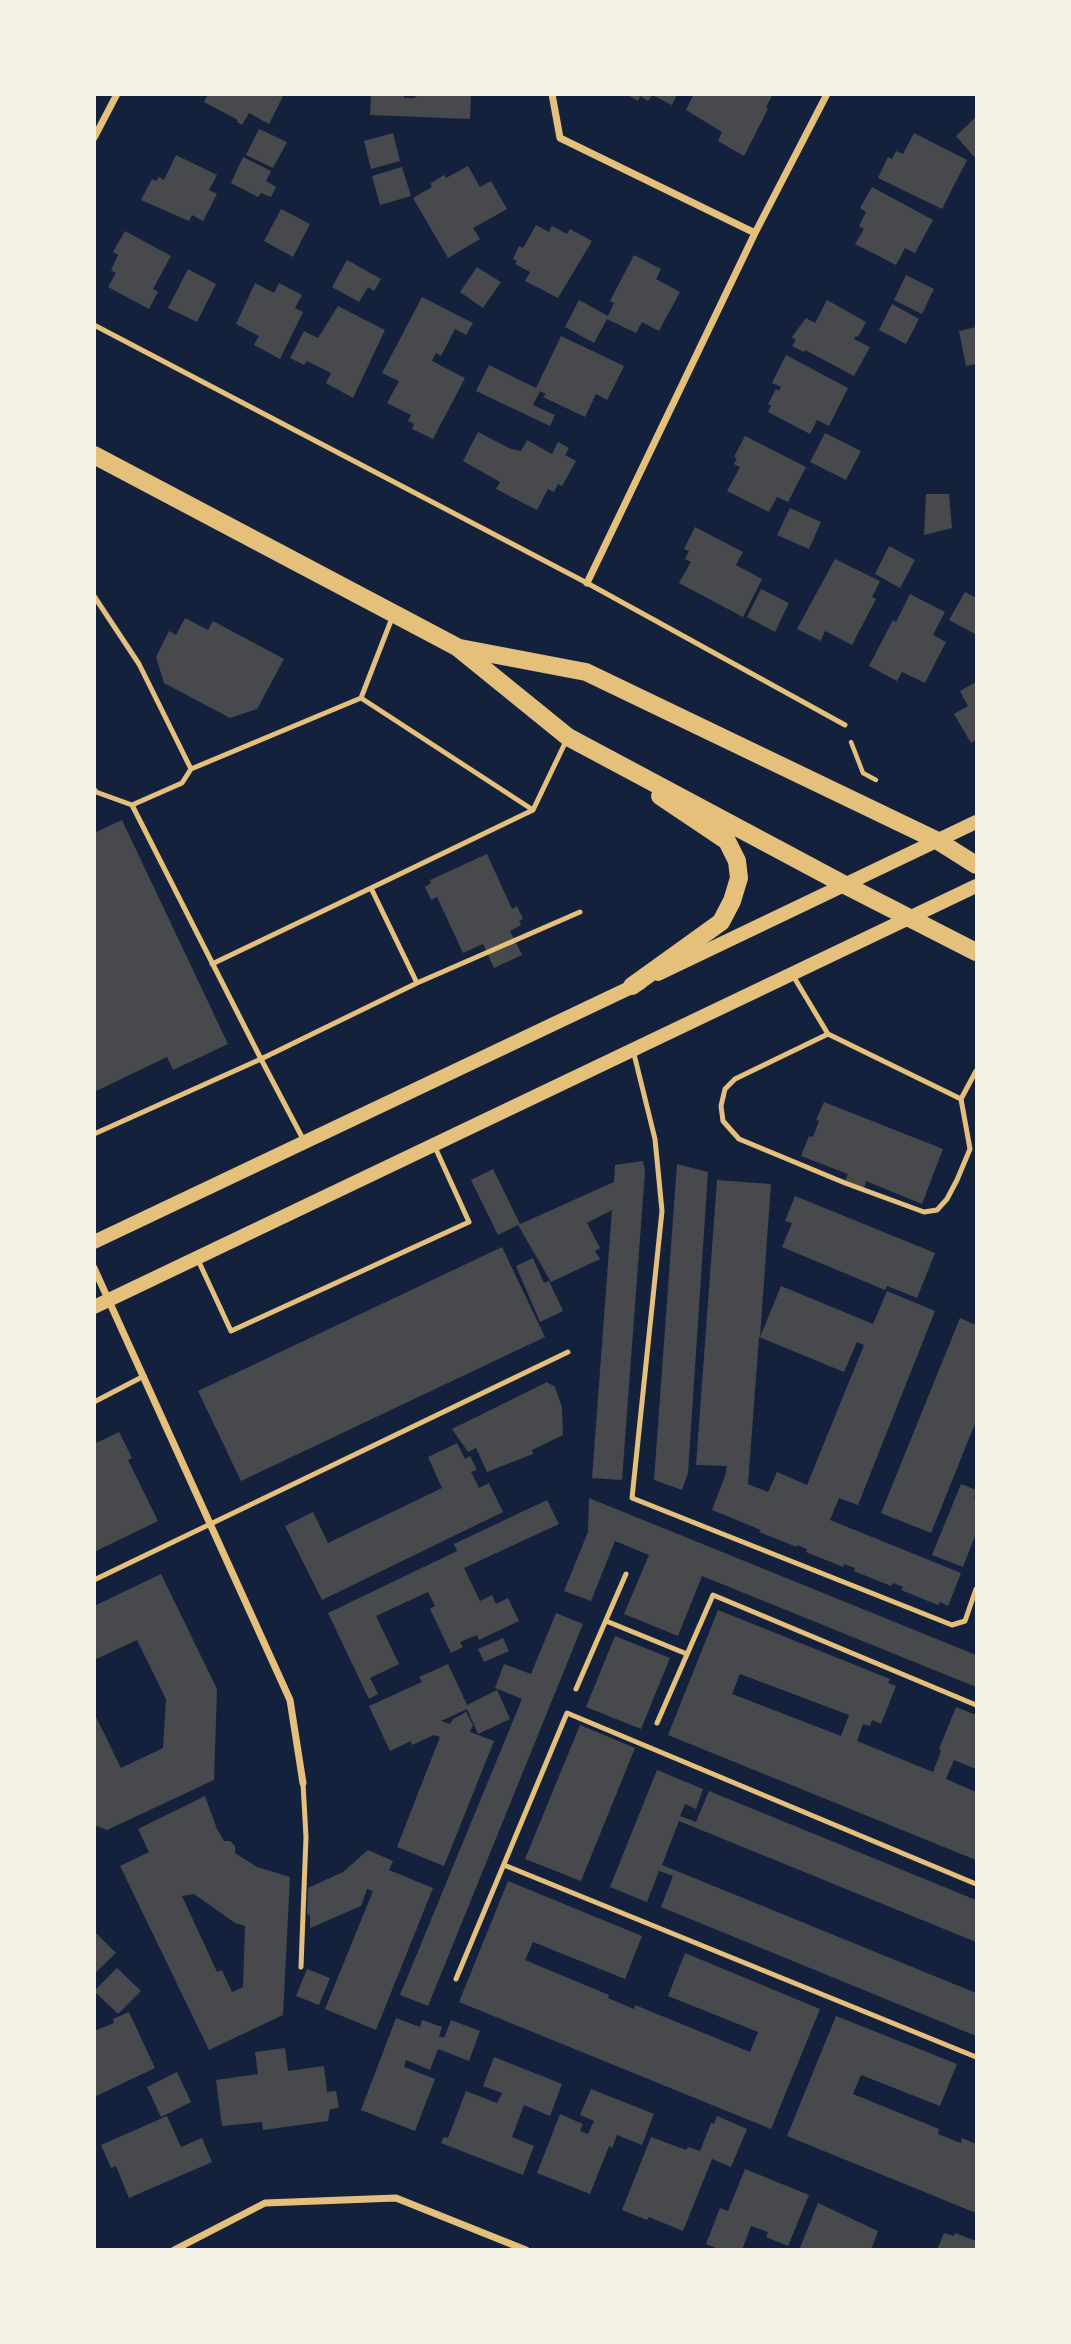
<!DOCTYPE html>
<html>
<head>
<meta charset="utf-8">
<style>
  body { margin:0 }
  #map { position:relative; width:1071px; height:2344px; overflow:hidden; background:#14213d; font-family:"Open Sans",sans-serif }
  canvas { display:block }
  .frame { position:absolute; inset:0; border:96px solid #f6f1e7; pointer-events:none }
</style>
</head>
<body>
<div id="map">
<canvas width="1071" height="2344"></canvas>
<div class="frame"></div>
</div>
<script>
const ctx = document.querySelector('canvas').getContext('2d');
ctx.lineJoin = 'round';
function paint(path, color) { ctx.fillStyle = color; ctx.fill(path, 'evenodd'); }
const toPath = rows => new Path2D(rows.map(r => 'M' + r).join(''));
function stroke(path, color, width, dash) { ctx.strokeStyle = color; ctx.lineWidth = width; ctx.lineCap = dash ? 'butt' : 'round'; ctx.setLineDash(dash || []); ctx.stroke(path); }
const building = toPath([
  [208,94,284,94,269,124,249,113,242,125,237,122,238,120,204,102],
  [371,94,404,94,404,98,414,98,419,94,471,94,470,119,370,115],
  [626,94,677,94,672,105,652,95,648,101,640,96,638,101],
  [694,94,740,95,773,94,766,107,768,109,744,156,718,141,722,132,686,110],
  [976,117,976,159,956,136],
  [259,129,287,142,273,168,246,155],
  [393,133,400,161,371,169,364,141],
  [914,133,967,160,942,209,878,178,888,157,892,159,896,151,903,154],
  [176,155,217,175,209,190,217,194,203,221,192,215,189,221,141,200,152,179,156,181,159,177,164,180],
  [243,157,271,171,266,181,276,187,271,197,261,193,258,197,231,183],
  [468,166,480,187,491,181,507,209,473,228,480,239,448,258,413,198,432,187,430,184,444,175,446,178],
  [402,167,411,196,380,205,372,176],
  [872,187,933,220,915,253,905,248,896,265,855,244,864,229,859,226,866,212,860,208],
  [281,209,310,224,293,257,264,241],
  [536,225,549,232,552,226,567,234,570,229,592,241,558,298,525,281,530,272,515,264,517,261,513,259,519,246,523,248],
  [125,231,171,256,153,289,158,292,149,309,108,287,116,273,111,270,118,255,113,252],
  [634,255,661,269,656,279,680,292,659,331,642,322,636,333,607,319,594,343,565,327,579,300,608,316,614,303,610,301],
  [347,260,381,279,374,291,368,287,359,302,332,287],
  [477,267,501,282,483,308,460,292],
  [188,269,216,284,197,322,168,308],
  [906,275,934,289,922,314,894,300],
  [255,283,274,293,279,283,302,295,295,308,303,312,280,359,254,345,259,336,236,324],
  [422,297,473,323,466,335,455,329,441,356,436,353,432,361,465,378,433,439,412,429,414,424,408,421,411,415,387,403,399,381,382,373],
  [827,300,866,322,858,337,856,336,854,339,870,347,854,376,805,350,804,352,792,346,796,340,792,337,806,318,815,323],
  [892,304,919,319,906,344,879,330],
  [338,306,385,330,353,398,326,383,331,373,307,361,304,365,290,358,304,331,318,338],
  [976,327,976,364,966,366,959,331],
  [561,336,624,366,607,400,596,394,585,417,543,397,546,394,540,391,533,405,555,415,550,426,476,391,489,365,536,388],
  [786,355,848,388,829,426,817,420,810,434,768,412,771,406,768,404,776,389,779,391,781,387,772,383],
  [478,432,511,449,521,451,527,440,552,454,558,442,569,448,565,455,576,461,562,486,558,484,554,492,548,489,537,510,496,489,500,482,463,461],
  [825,433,861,451,846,480,810,462],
  [745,436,806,467,788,502,777,497,769,512,727,491,740,467,734,464,737,458,734,457],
  [926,494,949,494,952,528,924,535],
  [790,508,821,522,809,549,777,535],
  [695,527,743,552,736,565,762,579,743,617,679,583,691,562,685,559,689,551,684,549],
  [889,546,915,560,900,588,875,574],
  [835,559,880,581,872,597,876,599,852,645,825,631,821,641,797,629],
  [761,589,789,603,775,632,747,617],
  [965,592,976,598,975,634,949,620],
  [910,594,945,612,933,635,946,642,925,683,902,672,897,681,869,666,893,620,896,622],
  [185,618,208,630,213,621,284,659,257,709,230,718,164,683,156,657,169,631,176,635],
  [976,682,976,740,971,743,954,714,968,706,960,691],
  [122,820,228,1044,173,1070,167,1057,94,1092,94,833],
  [487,854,512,909,517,906,523,919,519,921,521,925,510,931,522,955,494,968,483,944,463,953,437,897,431,900,425,887,431,883,430,880],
  [824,1102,943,1149,922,1204,866,1181,864,1188,845,1181,848,1174,801,1156,809,1136,813,1137,819,1121,816,1120],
  [643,1161,645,1171,622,1480,592,1478,612,1210,587,1223,600,1248,595,1251,600,1259,551,1282,518,1225,614,1182,615,1165],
  [677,1164,708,1172,688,1473,682,1490,654,1480],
  [493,1169,520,1224,498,1235,471,1180],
  [717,1180,771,1184,760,1337,781,1286,873,1324,887,1291,935,1311,858,1505,839,1498,830,1520,961,1573,948,1606,940,1602,938,1605,901,1590,903,1587,893,1583,891,1586,854,1571,855,1568,844,1564,843,1567,806,1552,807,1549,797,1545,797,1547,759,1532,761,1530,712,1510,725,1476,727,1466,696,1465],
  [759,1337,844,1372,857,1342,864,1345,807,1485,777,1472,768,1492,748,1484],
  [795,1196,935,1253,917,1298,887,1286,885,1290,782,1247,792,1223,785,1221],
  [502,1247,545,1337,241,1481,198,1391],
  [533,1258,544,1283,549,1281,563,1311,540,1322,516,1266],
  [960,1318,976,1325,976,1421,931,1533,881,1513],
  [547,1382,555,1387,562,1407,563,1435,532,1450,533,1454,487,1472,476,1448,468,1452,452,1429],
  [119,1432,132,1458,128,1460,158,1521,94,1552,94,1444],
  [457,1443,465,1459,470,1456,477,1470,471,1472,479,1488,489,1483,503,1512,322,1600,285,1526,313,1512,328,1543,442,1488,428,1457],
  [961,1484,976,1490,974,1498,976,1499,976,1533,963,1567,932,1555],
  [589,1498,976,1655,976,1687,702,1576,678,1636,624,1614,649,1555,615,1541,591,1601,564,1591,588,1532],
  [547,1500,559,1524,464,1568,480,1601,492,1595,496,1604,508,1598,519,1621,479,1640,477,1635,460,1642,463,1647,451,1653,430,1609,435,1606,428,1592,376,1616,399,1664,370,1678,378,1694,369,1699,328,1613,457,1551,454,1544],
  [161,1574,217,1689,214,1780,107,1830,94,1825,94,1713,121,1768,163,1748,166,1699,137,1640,94,1660,94,1606],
  [718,1610,890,1679,888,1683,896,1686,881,1724,872,1720,870,1726,863,1724,857,1741,933,1772,940,1754,941,1750,939,1749,956,1707,976,1715,976,1769,954,1760,946,1779,976,1792,976,1860,668,1735],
  [740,1674,849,1715,841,1736,732,1694],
  [556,1613,583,1624,428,2006,400,1995,522,1699,495,1688,504,1664,531,1674],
  [615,1636,670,1658,641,1729,586,1707],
  [503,1638,509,1651,484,1662,478,1649],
  [448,1664,467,1705,497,1690,510,1719,478,1734,467,1709,441,1721,450,1724,453,1719,466,1712,473,1725,470,1732,494,1741,444,1866,397,1847,440,1737,434,1735,412,1745,411,1741,390,1751,369,1706,422,1682,419,1677],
  [580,1725,635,1748,581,1881,525,1859],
  [657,1770,703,1789,696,1809,685,1804,680,1816,696,1822,709,1791,976,1900,976,1942,679,1821,662,1865,976,1993,976,2036,661,1907,673,1876,659,1871,647,1902,610,1887],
  [205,1796,217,1829,224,1841,230,1841,235,1846,235,1853,257,1867,290,1877,283,2015,209,2050,120,1866,149,1852,138,1829],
  [194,1894,235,1923,245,1926,243,1987,232,1992,222,1970,217,1972,182,1896],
  [368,1850,393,1861,389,1870,433,1888,376,2030,325,2009,373,1891,367,1889,361,1906,310,1928,310,1915,307,1914,308,1888,343,1872],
  [508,1881,642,1936,625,1979,533,1942,525,1960,609,1995,608,1998,634,2009,635,2005,750,2052,758,2032,668,1996,685,1953,820,2009,771,2129,459,2002],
  [94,1931,116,1953,94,1974],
  [117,1968,141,1991,118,2014,94,1991],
  [307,1969,330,1978,319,2005,296,1996],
  [129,2012,155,2068,94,2097,94,2031,114,2023,113,2019],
  [836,2016,957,2064,940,2106,861,2075,853,2094,939,2129,938,2134,961,2143,962,2138,976,2144,976,2213,787,2136],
  [396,2018,420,2027,422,2020,442,2027,439,2036,444,2038,451,2020,480,2031,469,2061,438,2049,430,2070,406,2060,404,2067,435,2079,415,2131,361,2110],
  [285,2048,288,2071,324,2066,327,2092,336,2091,339,2108,330,2109,328,2121,263,2130,262,2122,222,2126,216,2080,258,2074,255,2052],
  [494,2057,562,2084,550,2116,524,2105,512,2137,534,2146,523,2175,441,2143,444,2137,448,2138,466,2091,497,2103,502,2093,483,2086],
  [177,2072,191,2102,161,2117,147,2087],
  [591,2089,654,2114,642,2145,617,2135,612,2148,609,2146,590,2194,537,2173,560,2114,583,2124,580,2131,588,2134,594,2121,580,2115],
  [167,2116,181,2147,202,2138,212,2162,129,2198,116,2166,111,2168,101,2145],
  [717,2116,747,2129,731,2167,712,2159,683,2231,649,2217,647,2220,622,2210,651,2137,686,2150,688,2147,700,2151,711,2123,714,2124],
  [745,2169,809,2195,788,2246,766,2237,768,2232,751,2226,742,2250,721,2250,706,2244,720,2208,728,2211],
  [818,2203,878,2231,871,2250,799,2250],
  [944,2233,954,2236,955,2233,976,2241,976,2250,937,2250]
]);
const path = toPath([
  [851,742,863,773,876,780]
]);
const service = toPath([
  [94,325,587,583,845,725],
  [94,596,139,664,191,769,182,783,132,805,96,792,94,789],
  [361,698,533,810],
  [191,769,361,698,392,618],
  [132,805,261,1059,417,983,371,888,533,810,567,739],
  [212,964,371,888],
  [792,974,828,1034,961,1099,976,1071],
  [417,983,580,912],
  [828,1034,735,1079,725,1089,721,1106,723,1121,739,1139,845,1183,924,1212,937,1210,947,1199,957,1180,970,1149,961,1099],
  [633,1050,655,1139,662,1211,632,1498,952,1625,965,1621,976,1589],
  [94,1134,261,1059,303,1139],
  [198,1260,231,1331,469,1222,434,1145],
  [94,1402,144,1376],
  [94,1580,568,1352],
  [606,1621,687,1654],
  [576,1689,626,1574],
  [657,1723,713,1595,976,1705],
  [504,1865,976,2057],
  [301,1967,306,1837,303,1783],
  [456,1979,567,1713,976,1884]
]);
const minor = toPath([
  [552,94,560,138,755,233],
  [94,138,117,94],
  [587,583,755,233,827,94],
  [94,1268,290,1700,303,1783],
  [174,2250,265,2203,396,2198,526,2250]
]);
const secondary = toPath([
  [658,974,976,822],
  [94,1242,640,983],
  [94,1307,976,886]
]);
const primary = toPath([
  [94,455,457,647,568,737,845,885,976,952],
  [460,648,586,672,938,841,976,865],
  [632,986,721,922,732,901,739,878,737,861,727,841,660,796]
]);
paint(building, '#48494c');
stroke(path, '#e5c07b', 4.5);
stroke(service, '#e5c07b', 5);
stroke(minor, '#e5c07b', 7);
stroke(secondary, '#e5c07b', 14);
stroke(primary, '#e5c07b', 18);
</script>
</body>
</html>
